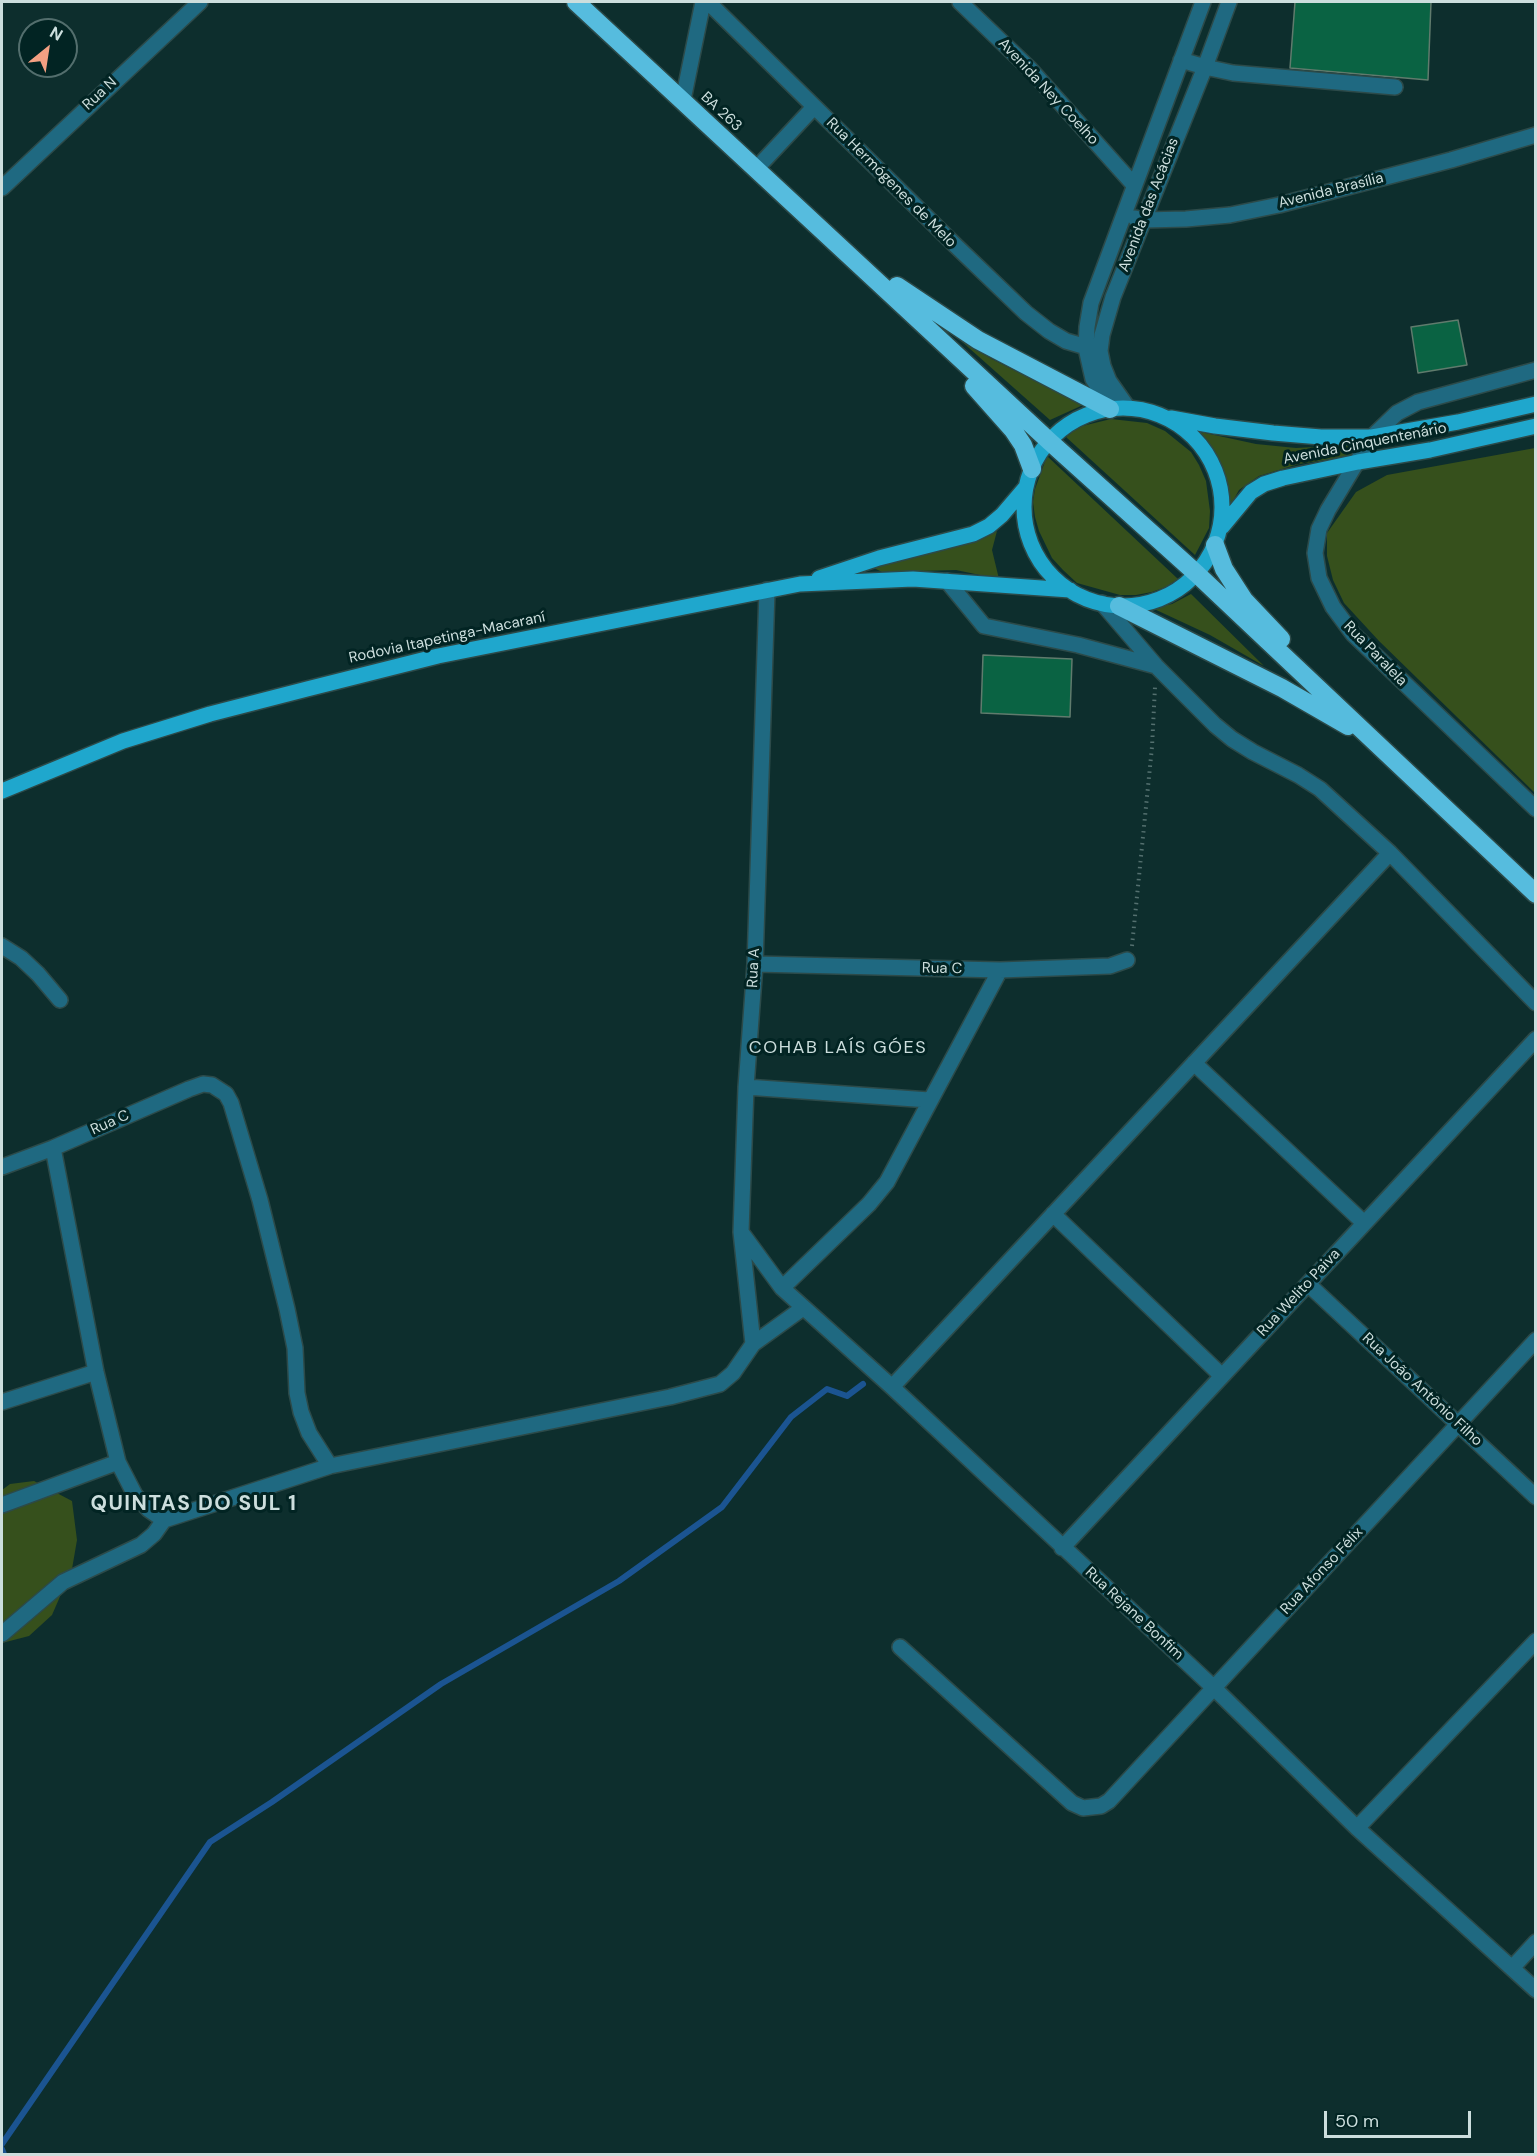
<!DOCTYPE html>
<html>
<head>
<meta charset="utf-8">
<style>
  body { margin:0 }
  #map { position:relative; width:1537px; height:2156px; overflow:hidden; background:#0d2e2d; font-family:"DM Sans",sans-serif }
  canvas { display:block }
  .frame { position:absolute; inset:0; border:3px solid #ccdedd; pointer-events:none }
  .north { position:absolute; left:18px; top:18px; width:60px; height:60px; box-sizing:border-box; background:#022423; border:2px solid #536e6d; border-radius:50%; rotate:30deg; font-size:16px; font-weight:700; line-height:24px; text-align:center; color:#ccdedd }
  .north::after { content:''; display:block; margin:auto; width:21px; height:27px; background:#f3a082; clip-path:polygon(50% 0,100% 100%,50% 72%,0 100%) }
  .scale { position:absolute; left:1324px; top:2111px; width:147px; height:27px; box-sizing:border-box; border:3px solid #ccdedd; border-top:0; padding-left:8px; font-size:18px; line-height:21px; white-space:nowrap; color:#ccdedd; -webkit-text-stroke:4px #022423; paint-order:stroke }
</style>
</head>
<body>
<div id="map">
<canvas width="1537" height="2156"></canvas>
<div class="frame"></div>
<div class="north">N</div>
<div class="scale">50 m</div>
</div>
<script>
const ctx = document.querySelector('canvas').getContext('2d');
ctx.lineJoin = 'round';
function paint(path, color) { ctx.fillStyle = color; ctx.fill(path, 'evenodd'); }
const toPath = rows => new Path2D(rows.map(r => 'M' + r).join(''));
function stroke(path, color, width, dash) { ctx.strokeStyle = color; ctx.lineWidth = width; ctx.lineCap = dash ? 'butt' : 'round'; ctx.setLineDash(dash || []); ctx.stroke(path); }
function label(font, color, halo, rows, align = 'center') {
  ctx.font = font + ' "DM Sans",sans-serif'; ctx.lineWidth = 6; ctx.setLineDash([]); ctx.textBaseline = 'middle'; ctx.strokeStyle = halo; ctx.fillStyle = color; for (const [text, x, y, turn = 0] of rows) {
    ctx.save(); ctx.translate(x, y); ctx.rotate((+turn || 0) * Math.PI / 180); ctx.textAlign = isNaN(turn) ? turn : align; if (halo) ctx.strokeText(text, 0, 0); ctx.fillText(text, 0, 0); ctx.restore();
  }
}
const green = toPath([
  [960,340,992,359,1083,405,1050,420],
  [1111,419,1147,423,1165,431,1191,452,1199,465,1206,481,1210,511,1209,528,1195,555,1066,437,1078,427],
  [1196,431,1256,444,1296,448,1350,445,1352,456,1299,464,1259,476,1239,490,1228,510,1222,477,1213,455],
  [1535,448,1536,448,1535,793,1379,641,1344,603,1333,580,1327,556,1327,533,1356,492,1387,475],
  [1047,456,1178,579,1166,587,1152,592,1136,595,1120,595,1077,583,1063,570,1052,558,1039,531,1035,517,1033,502,1035,489],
  [997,531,992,550,999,579,956,570,882,572,874,568,881,562,982,539],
  [1191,594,1264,666,1210,635,1152,608,1172,604],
  [34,1481,72,1501,77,1540,72,1569,52,1615,29,1636,2,1643,2,1490,10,1484]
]);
const stream = toPath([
  [2,2144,210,1842,272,1802,441,1684,619,1581,722,1507,791,1417,827,1389,847,1396,863,1384],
  [2,2149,4,2154]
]);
const building = toPath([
  [1295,2,1431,2,1428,80,1290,68,1295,2],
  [1458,320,1467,365,1418,373,1411,327,1458,320],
  [983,655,1072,659,1070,717,981,713,983,655]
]);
const path = toPath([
  [1132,946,1152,747,1155,687]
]);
const minor = toPath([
  [708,2,955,245,1026,313,1049,331,1066,341,1100,351],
  [960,2,1030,69,1134,185],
  [1181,60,1205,67,1233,73,1395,87],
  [683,100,703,2],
  [756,169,814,107],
  [2,188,200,2],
  [1135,218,1144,220,1186,219,1230,215,1279,205,1451,160,1536,135],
  [1536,370,1418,402,1397,413,1372,437,1328,510,1319,529,1315,553,1319,578,1333,607,1353,634,1536,809],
  [1128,408,1109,381,1103,366,1100,351,1102,335,1113,297,1205,67,1229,2],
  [1113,409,1093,379,1086,348,1087,327,1091,303,1203,2],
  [947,581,984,626,1078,645,1156,666],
  [1102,603,1156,666,1215,725,1232,739,1253,752,1298,775,1320,789,1390,853,1536,1003],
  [2,946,21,958,38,974,60,1000],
  [755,964,1000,970,1110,966,1127,960],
  [1194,1063,1364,1223],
  [746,1087,929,1100],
  [53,1148,96,1372,118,1462,135,1495,148,1509,164,1520],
  [2,1167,53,1148,189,1089,203,1084,212,1085,226,1094,231,1103,260,1200,287,1309,295,1348,297,1393,301,1412,309,1433,330,1466],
  [1053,1214,1222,1376],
  [741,1232,782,1288,892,1387,1214,1688,1357,1828,1536,1990],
  [1308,1284,1536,1497],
  [782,1288,869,1204,887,1182,1000,970],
  [753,1344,741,1232,746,1087,755,964,767,590],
  [892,1387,1390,853],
  [2,1402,96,1372],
  [2,1505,118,1462],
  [1062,1548,1536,1039],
  [2,1634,63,1582,141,1545,154,1534,164,1520,330,1466,670,1397,720,1384,733,1373,753,1344,803,1308],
  [900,1647,1072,1803,1083,1808,1101,1806,1109,1801,1536,1340],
  [1357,1828,1536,1641],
  [1512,1968,1536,1942]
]);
const major = toPath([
  '1024 507a99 99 0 1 1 198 0a99 99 0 1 1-198 0Z',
  [1171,418,1215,426,1273,433,1321,437,1372,437,1458,422,1536,404],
  [1222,527,1251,492,1264,484,1283,478,1358,462,1430,450,1536,426],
  [819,578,879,558,973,534,989,526,1002,515,1025,488],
  [2,791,123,741,210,714,307,689,438,656,800,584,913,579,1070,590]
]);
const highway = toPath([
  [576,2,1049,441,1197,574,1536,894],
  [897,286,978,340,1110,409],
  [974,386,1013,430,1023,445,1032,469],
  [1215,545,1224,569,1244,600,1281,639],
  [1119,606,1282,688,1348,726]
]);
const streetNames = [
  ["Avenida Ney Coelho",1048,92,47],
  ["Rua N",100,94,-43],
  ["BA 263",721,112,43],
  ["Rua Hermógenes de Melo",891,183,45],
  ["Avenida Brasília",1331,191,-14],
  ["Avenida das Acácias",1149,205,-69],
  ["Avenida Cinquentenário",1365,444,-11],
  ["Rodovia Itapetinga-Macaraní",447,638,-12],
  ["Rua Paralela",1375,654,46],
  ["Rua A",754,968,-87],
  ["Rua C",942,969,1],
  ["Rua C",110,1123,-24],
  ["Rua Welito Paiva",1299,1293,-47],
  ["Rua João Antônio Filho",1422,1390,43],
  ["Rua Afonso Félix",1322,1571,-47],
  ["Rua Rejane Bonfim",1134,1614,43]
];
const quarterNames = [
  ["COHAB LAÍS GÓES",838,1048]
];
const districtNames = [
  ["QUINTAS DO SUL 1",194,1504]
];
paint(green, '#36501c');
stroke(stream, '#1b5491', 6);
paint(building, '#0a6343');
stroke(building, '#607b6d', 1.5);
stroke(minor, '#2c4a49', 18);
stroke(major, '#2c4a49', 18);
stroke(highway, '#2c4a49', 21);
stroke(path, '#54706f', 4, [1.5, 4.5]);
stroke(minor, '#1f6981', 15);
stroke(major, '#1fa7cd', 15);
stroke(highway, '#56bcde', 18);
label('15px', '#ccdedd', '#022423', streetNames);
ctx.letterSpacing = '1.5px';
label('18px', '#ccdedd', '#022423', quarterNames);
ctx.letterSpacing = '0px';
ctx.letterSpacing = '1.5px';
label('bold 21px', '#ccdedd', '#022423', districtNames);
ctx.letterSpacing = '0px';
</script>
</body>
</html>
